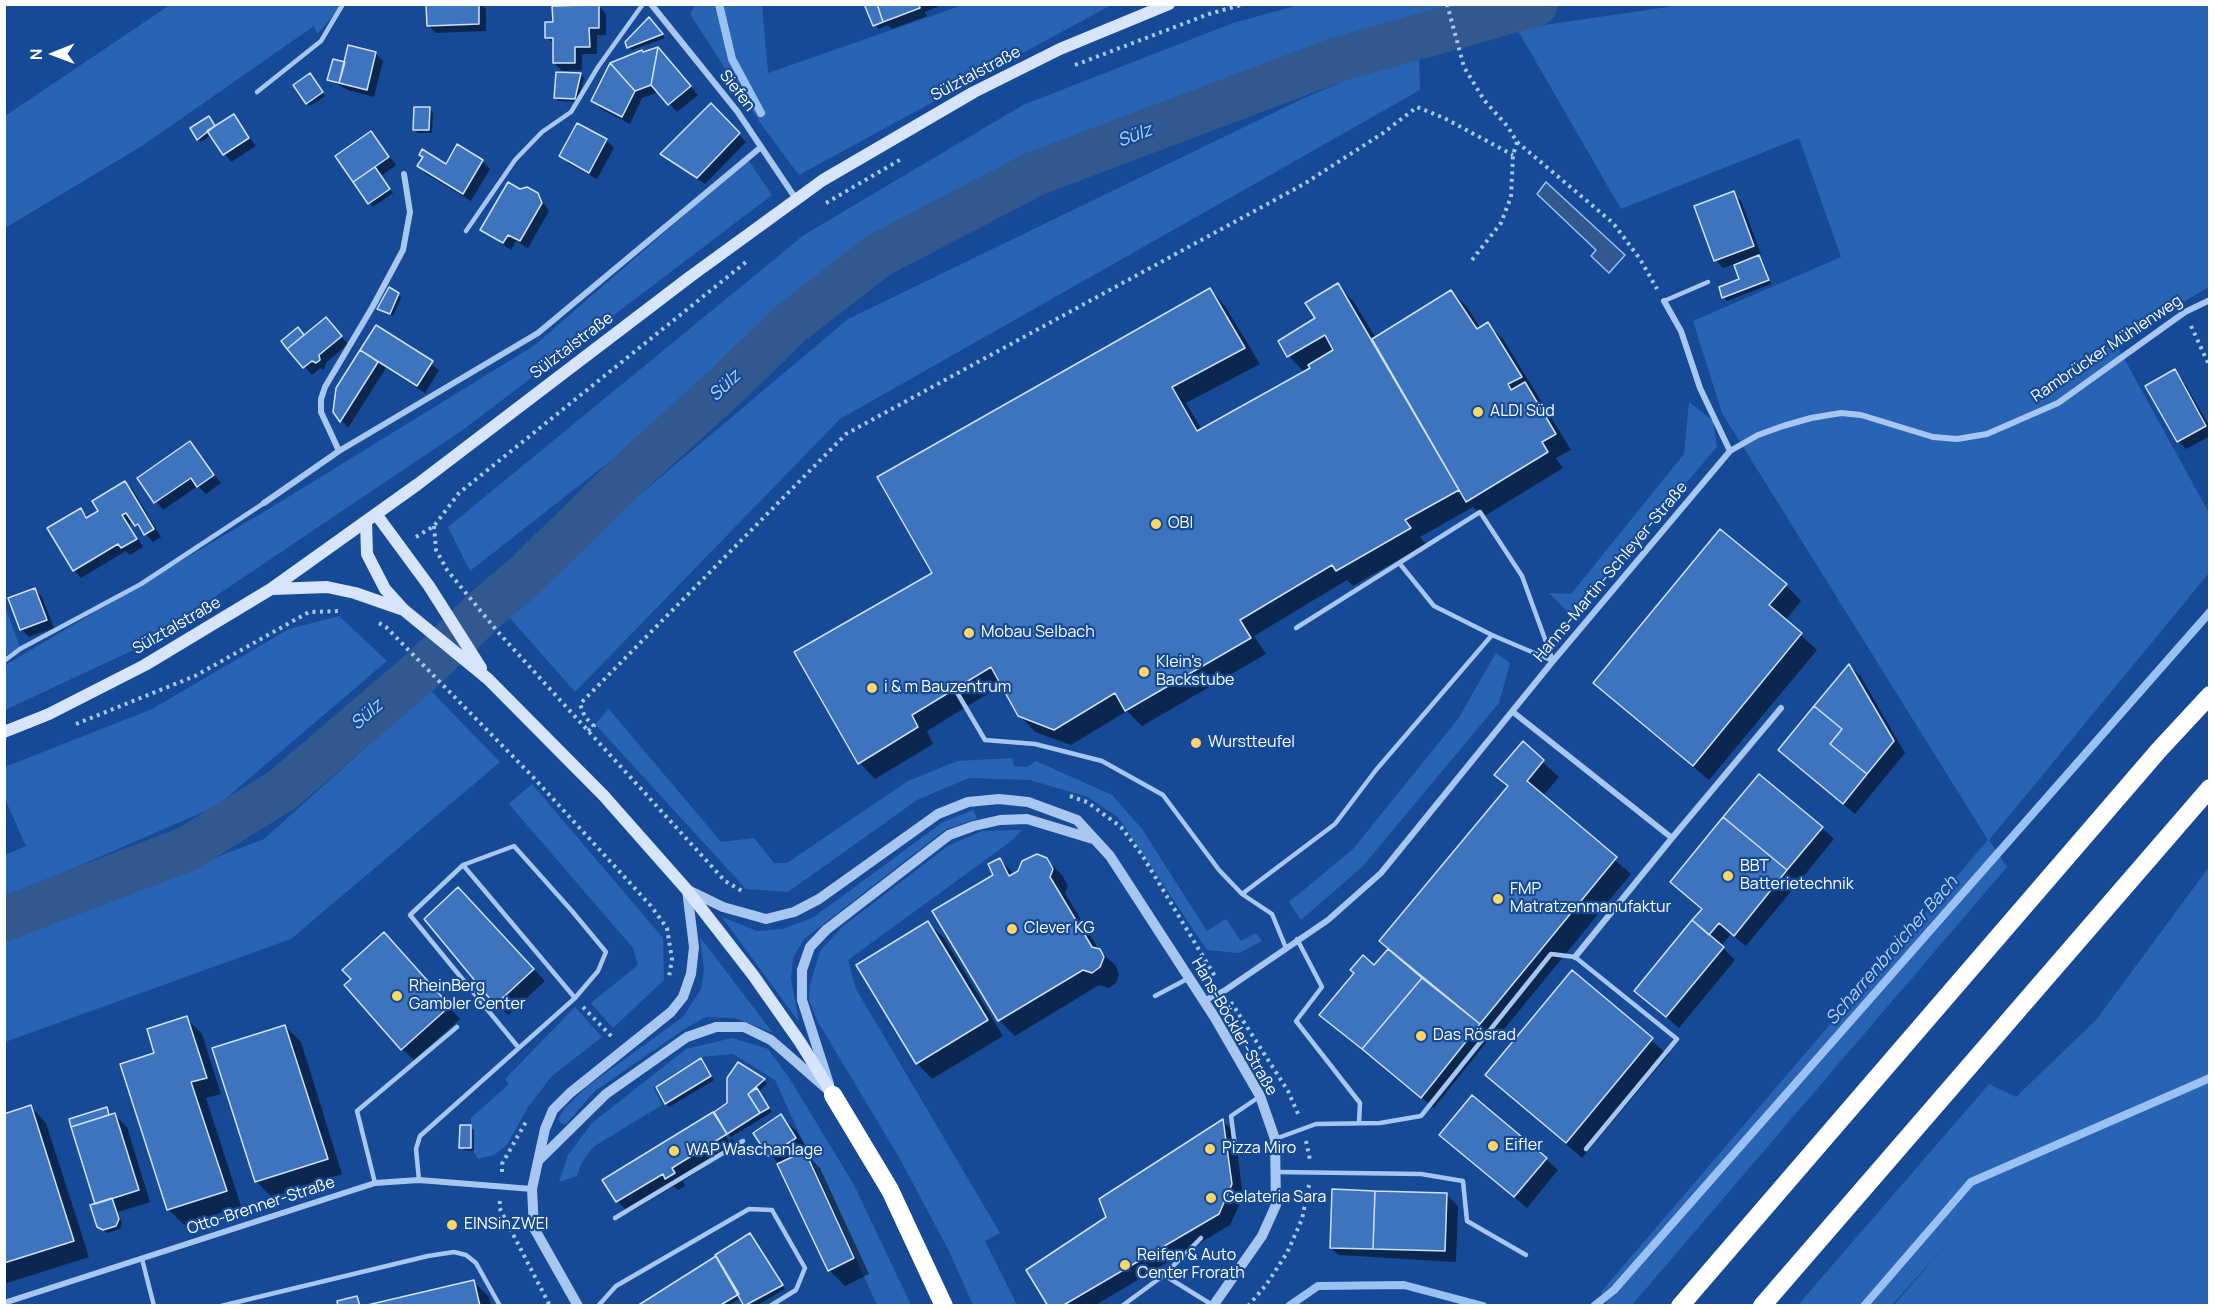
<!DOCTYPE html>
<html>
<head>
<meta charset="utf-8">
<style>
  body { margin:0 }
  #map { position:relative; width:2214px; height:1310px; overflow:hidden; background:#164a96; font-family:Manrope,sans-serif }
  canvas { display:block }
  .frame { position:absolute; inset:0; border:6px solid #fff; pointer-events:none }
  .north { position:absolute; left:24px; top:24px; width:60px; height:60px; -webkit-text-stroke:4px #164a96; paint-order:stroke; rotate:269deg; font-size:16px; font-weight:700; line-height:24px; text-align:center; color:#fff }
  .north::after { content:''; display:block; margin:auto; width:21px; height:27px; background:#fff; clip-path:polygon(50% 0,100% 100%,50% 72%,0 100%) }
</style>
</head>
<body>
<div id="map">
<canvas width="2214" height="1310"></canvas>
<div class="frame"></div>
<div class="north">N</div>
</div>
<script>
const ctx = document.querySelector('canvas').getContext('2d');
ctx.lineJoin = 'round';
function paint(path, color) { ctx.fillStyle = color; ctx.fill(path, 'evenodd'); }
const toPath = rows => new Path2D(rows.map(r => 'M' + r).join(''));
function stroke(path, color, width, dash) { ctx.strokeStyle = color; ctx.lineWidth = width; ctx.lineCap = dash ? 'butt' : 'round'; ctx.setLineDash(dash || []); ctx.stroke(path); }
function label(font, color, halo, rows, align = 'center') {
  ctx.font = font + ' Manrope,sans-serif'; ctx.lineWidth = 4.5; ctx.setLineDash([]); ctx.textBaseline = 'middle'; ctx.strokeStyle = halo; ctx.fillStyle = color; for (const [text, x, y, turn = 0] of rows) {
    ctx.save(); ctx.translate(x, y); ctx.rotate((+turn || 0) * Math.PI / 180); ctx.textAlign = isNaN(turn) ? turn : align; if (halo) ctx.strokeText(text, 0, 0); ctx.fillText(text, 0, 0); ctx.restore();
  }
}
const green = toPath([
  [1303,4,1454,5,1302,60,1007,184,770,336,470,571,448,527,804,235,1023,105,1233,23],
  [1688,4,2209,5,2209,287,2115,342,2209,513,2209,573,1989,840,2007,867,1632,1305,1608,1305,1601,1292,1988,840,1722,413,1693,321,1841,257,1799,138,1621,209,1517,29],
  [170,5,343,5,317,34,314,26,142,146,5,228,5,116],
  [695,5,762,5,768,73,963,5,1111,5,799,175,761,124,690,14],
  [1419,49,1420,90,840,419,575,692,503,610,848,319,1300,100],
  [748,160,772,195,464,429,140,647,5,710,4,666,272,507,535,345],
  [1689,402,1713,421,1717,447,1572,616,1549,593,1571,594,1684,454],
  [4,605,20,647,5,656,4,656],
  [339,616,387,661,217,806,37,884,5,895,5,855,26,846,5,799,5,767,152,709,289,629],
  [1496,653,1510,663,1499,703,1362,867,1301,920,1289,902,1353,849,1458,719],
  [430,690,500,762,291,939,5,1042,5,938,264,839],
  [609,709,721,842,754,838,774,863,787,863,908,781,957,761,1012,758,1014,766,1027,767,1036,761,1112,795,1142,829,1207,931,1226,919,1241,941,1256,933,1262,941,1239,953,1207,950,1118,817,1088,797,1030,780,969,778,917,800,788,892,746,889,595,724],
  [532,784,663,938,664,980,613,1028,591,1003,638,965,633,948,509,804],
  [973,810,977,819,946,829,804,939,793,958,791,979,799,1022,722,917,757,931,783,929,814,917,943,822],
  [1022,830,1010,842,848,960,856,989,1000,1233,985,1241,1017,1305,973,1305,949,1251,900,1159,818,1022,809,1000,810,985,820,951,842,927,948,846,982,831],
  [2209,867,2209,1305,1894,1305,1947,1244,1892,1305,1798,1305,1989,1084,2016,1097,2096,1020],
  [700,937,773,1033,735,1018,706,1017,683,1030,595,1091,566,1124,562,1124,558,1119,565,1108,589,1085,683,1017,701,989,704,970],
  [575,1007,602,1037,552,1076,528,1107,507,1145,494,1155,478,1159,472,1149,471,1118,509,1084,505,1079],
  [732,1038,768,1049,790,1079,854,1185,911,1305,877,1305,775,1080,733,1054,700,1057,653,1087,662,1105,593,1147,581,1164,577,1176,559,1182,568,1155,592,1123,686,1049]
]);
const water = toPath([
  [1546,182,1625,255,1609,273,1591,256,1596,250,1537,194,1546,182]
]);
const shadow = toPath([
  [428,4,481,4,486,9,486,31,436,33,429,26],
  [553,4,597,4,606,14,606,35,597,35,597,54,582,54,582,70,562,71,554,63,554,44,547,37,555,23],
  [866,4,942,4,942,5,925,12,927,16,892,29,888,25,878,29],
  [652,22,665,38,632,50,628,47],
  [375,53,383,61,374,97,348,90,329,80,345,63],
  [666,57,698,95,677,112,659,92,642,98,630,124,601,109,593,101],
  [557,74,581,74,584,78,578,102,559,101,556,98],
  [313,79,325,96,310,106,307,103],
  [429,109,433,112,432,133,418,133,414,129],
  [719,112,746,142,705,184,662,154],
  [233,116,256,146,231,162,211,135,201,142,198,139,209,117,216,127],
  [577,125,606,140,614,148,597,179,569,164,561,156],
  [371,133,396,165,381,176,393,193,373,207,337,156],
  [482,161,490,169,471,201,426,174,418,166],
  [520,190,537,194,549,211,528,248,516,241,511,250,482,230],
  [1733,193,1741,201,1761,254,1757,255,1762,261,1771,284,1727,301,1723,297,1741,280,1735,264,1723,268,1716,260,1696,207],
  [1338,285,1353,301,1376,338,1451,291,1467,307,1481,329,1488,324,1503,339,1571,450,1556,458,1563,468,1483,517,1473,507,1420,537,1426,544,1353,586,1347,580,1254,636,1266,654,1142,726,1127,711,1071,745,1035,732,1019,715,1002,685,927,731,933,744,875,779,860,763,934,573,1210,290,1225,306,1260,364,1186,403,1202,430,1305,373,1289,356,1280,341,1317,319],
  [398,294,401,298,393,316,379,309],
  [333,327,348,344,326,363,324,370,320,368,312,375,283,342,298,329,305,337],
  [376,327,439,370,425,393,386,368,348,428,335,412,338,388],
  [2175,371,2182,379,2210,427,2210,436,2186,449,2178,441],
  [190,443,221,483,206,494,198,486,163,510,139,478],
  [125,483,133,490,161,537,153,542,133,521,129,524,143,547,130,555,126,551,81,578,74,570,81,510,89,518,100,511],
  [1786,585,1801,601,1785,621,1817,650,1709,780,1595,683],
  [35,589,42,597,54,628,29,637,21,629],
  [1850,666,1861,677,1905,753,1855,814,1780,750],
  [1523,744,1559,777,1542,797,1631,874,1496,1039,1492,1035,1434,1108,1321,1015,1375,967,1390,949,1509,788,1497,775],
  [1822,828,1834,839,1746,946,1731,934,1721,946,1735,960,1679,1028,1636,991,1703,910,1672,882],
  [1046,859,1062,875,1068,886,1065,893,1099,950,1116,966,1119,974,1116,983,1109,988,1099,985,1015,1036,999,1020,995,876,1000,860,1015,875],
  [469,901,545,981,508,1015,496,1004],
  [928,923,944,938,1003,1036,932,1079,917,1063],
  [395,946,460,1019,414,1060,402,1049],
  [1573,972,1668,1055,1582,1158,1487,1075],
  [186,1018,202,1034,221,1094,206,1098,241,1206,184,1225,168,1209,156,1054],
  [285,1026,301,1042,342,1174,272,1197,256,1181],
  [704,1064,714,1080,669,1107,666,1103],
  [738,1064,767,1083,759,1092,772,1112,731,1137,737,1146,683,1181,685,1186,678,1190,674,1186,629,1213,617,1201,713,1114,720,1122,728,1104],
  [719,1125,723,1125,732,1139,729,1141],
  [31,1107,46,1123,89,1257,4,1284,4,1116],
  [107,1108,111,1116,115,1115,127,1127,150,1202,118,1212,122,1223,120,1229,107,1233,98,1226,97,1205],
  [781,1116,797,1132,811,1154,808,1156,820,1168,869,1274,845,1286,829,1270,779,1165,755,1133],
  [1223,1121,1235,1133,1243,1197,1230,1225,1094,1306,1050,1306,1108,1217],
  [471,1127,474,1130,474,1151,464,1150,461,1147],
  [1441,1135,1546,1159,1558,1170,1527,1208],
  [1446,1194,1458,1206,1456,1262,1339,1255,1331,1248],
  [750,1235,785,1289,756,1306,746,1306,742,1297,728,1306,640,1306],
  [473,1281,489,1297,491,1306,370,1306]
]);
const stream = toPath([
  [719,4,732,59,761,113],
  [1289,1306,1318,1286,1404,1285,1483,1306],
  [1594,1306,1614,1290,2210,612],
  [1864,1306,1971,1182,2210,1078]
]);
const river = toPath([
  [4,919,187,849,282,790,420,672,488,607,526,575,632,471,726,386,791,323,879,255,1034,174,1336,60,1535,4]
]);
const building = toPath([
  [426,4,479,4,479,24,427,26,426,4],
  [864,4,877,4,883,22,873,26,864,4],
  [877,4,919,4,920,8,883,22,877,4],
  [590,5,599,5,599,28,589,28,590,47,575,47,575,63,553,63,553,38,545,38,545,22,553,22,552,6,590,5],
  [649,17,663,34,627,48,625,42,649,17],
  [348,45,376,52,367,90,339,83,348,45],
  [658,47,691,86,668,105,651,85,658,47],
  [658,47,651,85,635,91,610,63,642,50,643,52,658,47],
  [333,59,345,62,339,83,327,80,333,59],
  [610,63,635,91,622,117,591,101,610,63],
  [556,72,581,73,575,99,554,98,556,72],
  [310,73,323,92,306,104,293,85,310,73],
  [711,103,740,133,697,178,660,154,711,103],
  [414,107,430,107,429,130,413,130,414,107],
  [234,114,249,138,223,155,207,131,234,114],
  [209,116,215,126,197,140,190,128,209,116],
  [577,123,607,139,589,173,559,156,577,123],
  [371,131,389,157,353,182,335,156,371,131],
  [457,144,483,160,463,194,417,166,423,157,419,155,422,149,446,164,457,144],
  [375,167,390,189,368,204,353,182,375,167],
  [508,182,520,189,527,187,538,193,542,203,520,241,508,235,503,243,480,230,508,182],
  [1734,191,1754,246,1714,261,1694,206,1734,191],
  [1759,255,1769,280,1722,298,1719,287,1739,279,1734,265,1759,255],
  [1338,283,1459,490,1405,520,1411,528,1336,571,1332,565,1240,620,1251,638,1125,711,1115,693,1054,730,1018,716,991,667,912,715,918,727,858,764,794,652,932,573,877,477,1210,288,1245,348,1172,387,1197,431,1310,368,1308,365,1333,350,1325,335,1287,357,1278,341,1315,318,1305,303,1338,283],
  [389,287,399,293,390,314,377,309,389,287],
  [1451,290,1477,329,1488,322,1522,377,1508,384,1511,390,1525,382,1556,434,1542,442,1548,452,1466,502,1372,339,1451,290],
  [326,317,342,336,319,355,320,360,316,363,312,361,303,368,287,349,326,317],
  [376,325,433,361,417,386,360,350,376,325],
  [298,327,304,335,287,349,281,341,298,327],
  [360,350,378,362,340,422,333,412,336,388,360,350],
  [2175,369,2206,426,2177,442,2145,386,2175,369],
  [190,441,214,475,197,487,191,478,154,503,137,478,190,441],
  [125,481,154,529,144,535,138,524,135,526,126,513,122,515,137,539,121,548,118,544,73,571,47,528,81,508,86,518,98,511,92,501,125,481],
  [1720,529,1787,584,1769,605,1802,633,1693,766,1593,683,1720,529],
  [35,588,47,620,20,630,8,598,35,588],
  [1849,664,1894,741,1867,774,1830,744,1842,729,1814,706,1849,664],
  [1814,706,1842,729,1830,744,1867,774,1843,804,1778,750,1814,706],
  [1523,741,1544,760,1527,781,1617,857,1480,1024,1379,941,1508,786,1494,775,1523,741],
  [1759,774,1823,827,1787,870,1723,817,1759,774],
  [1723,817,1787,870,1734,936,1719,923,1709,935,1692,920,1702,909,1670,882,1723,817],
  [1037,854,1047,858,1053,869,1050,877,1092,947,1100,949,1104,957,1100,967,1092,973,1083,970,998,1021,932,911,993,875,988,864,1000,858,1009,876,1018,871,1022,861,1037,854],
  [458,887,534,969,495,1005,424,919,458,887],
  [1692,920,1724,947,1666,1017,1634,991,1692,920],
  [928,921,988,1020,916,1064,856,965,928,921],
  [384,932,450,1006,401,1050,344,985,351,979,342,970,384,932],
  [1388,949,1422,978,1362,1049,1319,1015,1354,973,1350,970,1363,955,1374,965,1388,949],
  [1572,970,1653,1038,1566,1143,1485,1075,1572,970],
  [1422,978,1480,1024,1421,1098,1362,1049,1422,978],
  [187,1016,207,1078,191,1082,227,1191,167,1210,120,1064,154,1053,147,1029,187,1016],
  [285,1025,328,1159,255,1182,212,1048,285,1025],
  [701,1058,711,1076,665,1104,656,1087,701,1058],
  [738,1062,765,1079,748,1094,760,1113,727,1134,714,1112,727,1103,727,1078,738,1062],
  [757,1088,769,1108,760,1113,748,1094,757,1088],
  [1472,1095,1547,1158,1514,1197,1439,1135,1472,1095],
  [31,1105,74,1241,4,1263,4,1114,31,1105],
  [107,1107,109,1115,71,1127,69,1119,107,1107],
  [713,1112,727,1134,672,1168,675,1173,665,1179,663,1174,616,1202,602,1180,713,1112],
  [115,1113,139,1190,95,1204,71,1127,115,1113],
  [781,1114,796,1138,768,1156,753,1133,781,1114],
  [1223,1119,1232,1184,1219,1214,1062,1306,1048,1306,1026,1270,1106,1217,1099,1199,1223,1119],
  [460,1125,471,1125,471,1148,459,1148,460,1125],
  [805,1151,854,1258,828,1271,777,1164,805,1151],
  [1332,1189,1375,1191,1373,1249,1330,1248,1332,1189],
  [1375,1191,1447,1193,1445,1251,1373,1249,1375,1191],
  [112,1198,119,1219,116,1226,103,1230,97,1227,90,1205,112,1198],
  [750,1233,783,1285,744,1306,715,1255,750,1233],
  [716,1256,739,1294,719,1306,637,1306,716,1256],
  [474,1280,480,1306,363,1306,474,1280],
  [357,1296,360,1306,338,1306,337,1301,357,1296]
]);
const path = toPath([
  [1447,4,1464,67,1484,100,1508,127,1517,142,1613,223,1640,259,1657,289],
  [1075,65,1209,14,1244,4],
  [826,203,903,158],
  [1472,260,1501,223,1511,197,1513,155,1517,142],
  [2191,326,2210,367],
  [434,526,436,550,447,570,498,632,725,881,742,891],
  [416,537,434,526,459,493,746,262],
  [379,623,386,627,533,777,651,906,667,928,672,959,669,977],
  [76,724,195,676,309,612,342,611],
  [588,731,594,726,585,717,580,704,846,434,1304,184,1383,133,1417,107,1444,118,1513,155],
  [1070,796,1087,802,1121,827,1142,855,1216,978],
  [1231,1002,1288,1091,1299,1116],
  [583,1007,612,1037],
  [1306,1141,1310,1160],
  [502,1172,502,1164,527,1120],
  [500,1201,499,1207,550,1306],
  [1248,1306,1266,1285,1287,1253,1302,1219,1309,1185]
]);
const service = toPath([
  [257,92,321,41,343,4],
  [466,231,515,160,542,132,571,112,598,67,643,4],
  [1664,301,1708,282],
  [1400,564,1434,606,1492,635],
  [1296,628,1480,512,1522,576,1553,661],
  [4,661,20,649,141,584,264,503],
  [955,689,985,740,1035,744,1102,761,1163,795,1219,870,1242,894,1272,914,1286,948],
  [463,865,575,998],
  [1242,894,1335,824,1376,770,1492,635,1553,661],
  [1297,939,1322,987,1296,1021,1360,1103,1359,1123],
  [1155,996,1189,978],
  [1275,1139,1316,1124,1380,1123,1421,1116,1551,954,1575,957,1677,1039,1586,1149],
  [1235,1146,1231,1116,1259,1097],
  [1277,1172,1421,1174,1463,1181,1467,1221,1526,1255],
  [419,1180,416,1149,420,1136,575,998,598,971,606,952,572,911,514,846,463,865,410,915,518,1047],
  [375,1183,357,1111,457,1027],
  [615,1218,743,1141],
  [142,1259,154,1306],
  [1164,1275,1214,1306],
  [221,1306,428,1256,454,1252,466,1255,476,1263,500,1306],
  [598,1306,616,1286,749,1209,772,1210,805,1268,796,1290,770,1306],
  [1122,1306,1164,1275,1201,1238]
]);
const minor = toPath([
  [651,4,737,111,796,199],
  [1664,301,1681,331,1700,388,1730,451],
  [339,451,321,412,321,399,325,387,373,306,403,250,410,212,404,174],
  [264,503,339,451,538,333,761,147],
  [1513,712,1672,838,1575,957],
  [1672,838,1781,708],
  [1204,1001,1224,991,1328,920,1381,873,1553,661,1730,451,1758,435,1783,426,1811,418,1841,413,1861,415,1933,437,1957,439,1987,434,2058,403,2185,312,2210,300],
  [4,1303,375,1183,419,1180,532,1189]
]);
const tertiary = toPath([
  [688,890,723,907,766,919,794,912,819,899,938,814,968,802,999,799,1028,802,1077,820,1110,856,1215,1018,1260,1096,1275,1139,1276,1205,1262,1236,1213,1306],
  [829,1084,802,1000,802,970,810,947,826,930,949,835,974,826,1000,820,1027,819,1093,839],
  [539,1160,606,1094,687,1037,716,1027,744,1027,771,1040,827,1089],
  [578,1306,534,1228,532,1189,545,1129,553,1110,570,1093,671,1012,683,997,691,974,694,947,687,890]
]);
const secondary = toPath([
  [376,514,429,586,481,668],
  [366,521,367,554,385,589,404,610,488,679,604,796,687,890,753,975,800,1042,833,1095],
  [272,589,327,587,355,593,401,609],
  [4,732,49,714,145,665,271,589,418,484,691,276,823,180,974,92,1060,49,1169,4]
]);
const motorway = toPath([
  [833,1095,890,1190,944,1306],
  [1680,1306,2159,750,2210,695],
  [1762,1306,2210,788]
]);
const markers = [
  [1478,412,6,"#ffd767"],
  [1156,524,6,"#ffd767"],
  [969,633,6,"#ffd767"],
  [1144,672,6,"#ffd767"],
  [872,688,6,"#ffd767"],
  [1196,743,6,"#ffd767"],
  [1728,876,6,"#ffd767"],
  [1498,899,6,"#ffd767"],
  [1012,929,6,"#ffd767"],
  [397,996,6,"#ffd767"],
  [1421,1036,6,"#ffd767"],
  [1493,1146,6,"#ffd767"],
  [1210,1149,6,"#ffd767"],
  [674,1151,6,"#ffd767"],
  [1211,1198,6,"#ffd767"],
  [452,1225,6,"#ffd767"],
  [1125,1265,6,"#ffd767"]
];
const streetNames = [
  ["Sülztalstraße",976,74,-28],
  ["Siefen",737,91,52],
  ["Sülztalstraße",572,346,-37],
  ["Rambrücker Mühlenweg",2107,349,-34],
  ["Hanns-Martin-Schleyer-Straße",1611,572,-50],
  ["Sülztalstraße",177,626,-30],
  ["Hans-Böckler-Straße",1234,1027,60],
  ["Otto-Brenner-Straße",261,1206,-18]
];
const poiNames = [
  ["ALDI Süd",1490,412],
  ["OBI",1168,524],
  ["Mobau Selbach",981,633],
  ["Klein's",1156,663],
  ["Backstube",1156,681],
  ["i & m Bauzentrum",884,688],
  ["Wurstteufel",1208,743],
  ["BBT",1740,867],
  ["Batterietechnik",1740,885],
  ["FMP",1510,890],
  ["Matratzenmanufaktur",1510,908],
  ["Clever KG",1024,929],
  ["RheinBerg",409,987],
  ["Gambler Center",409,1005],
  ["Das Rösrad",1433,1036],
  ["Eifler",1505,1146],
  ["Pizza Miro",1222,1149],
  ["WAP Waschanlage",686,1151],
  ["Gelateria Sara",1223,1198],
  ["EINSinZWEI",464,1225],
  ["Reifen & Auto",1137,1256],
  ["Center Frorath",1137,1274]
];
const waterNames = [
  ["Sülz",1135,136,-21],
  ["Sülz",725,386,-44],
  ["Sülz",367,715,-41],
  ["Scharrenbroicher Bach",1892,951,-49]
];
paint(green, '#2964b4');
paint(water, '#325890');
stroke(water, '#99c1f4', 1.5);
paint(shadow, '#0007');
stroke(stream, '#99c1f4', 8);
stroke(river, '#325890', 45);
paint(building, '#3e74bd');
stroke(building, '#cee2fc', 1.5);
stroke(path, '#a7c7f1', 4, [3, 4.5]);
stroke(service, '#a7c7f1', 4.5);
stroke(minor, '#a7c7f1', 6);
stroke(tertiary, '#a7c7f1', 10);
stroke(secondary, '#d6e5fc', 12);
stroke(motorway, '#fff', 18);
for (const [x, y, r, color] of markers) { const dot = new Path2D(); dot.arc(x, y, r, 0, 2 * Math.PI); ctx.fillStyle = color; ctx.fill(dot); stroke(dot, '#164a96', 2); }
label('16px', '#fff', '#164a96', streetNames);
label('16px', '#fff', '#164a96', poiNames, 'left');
label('italic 18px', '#b3d1f8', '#164a96', waterNames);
</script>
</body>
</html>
